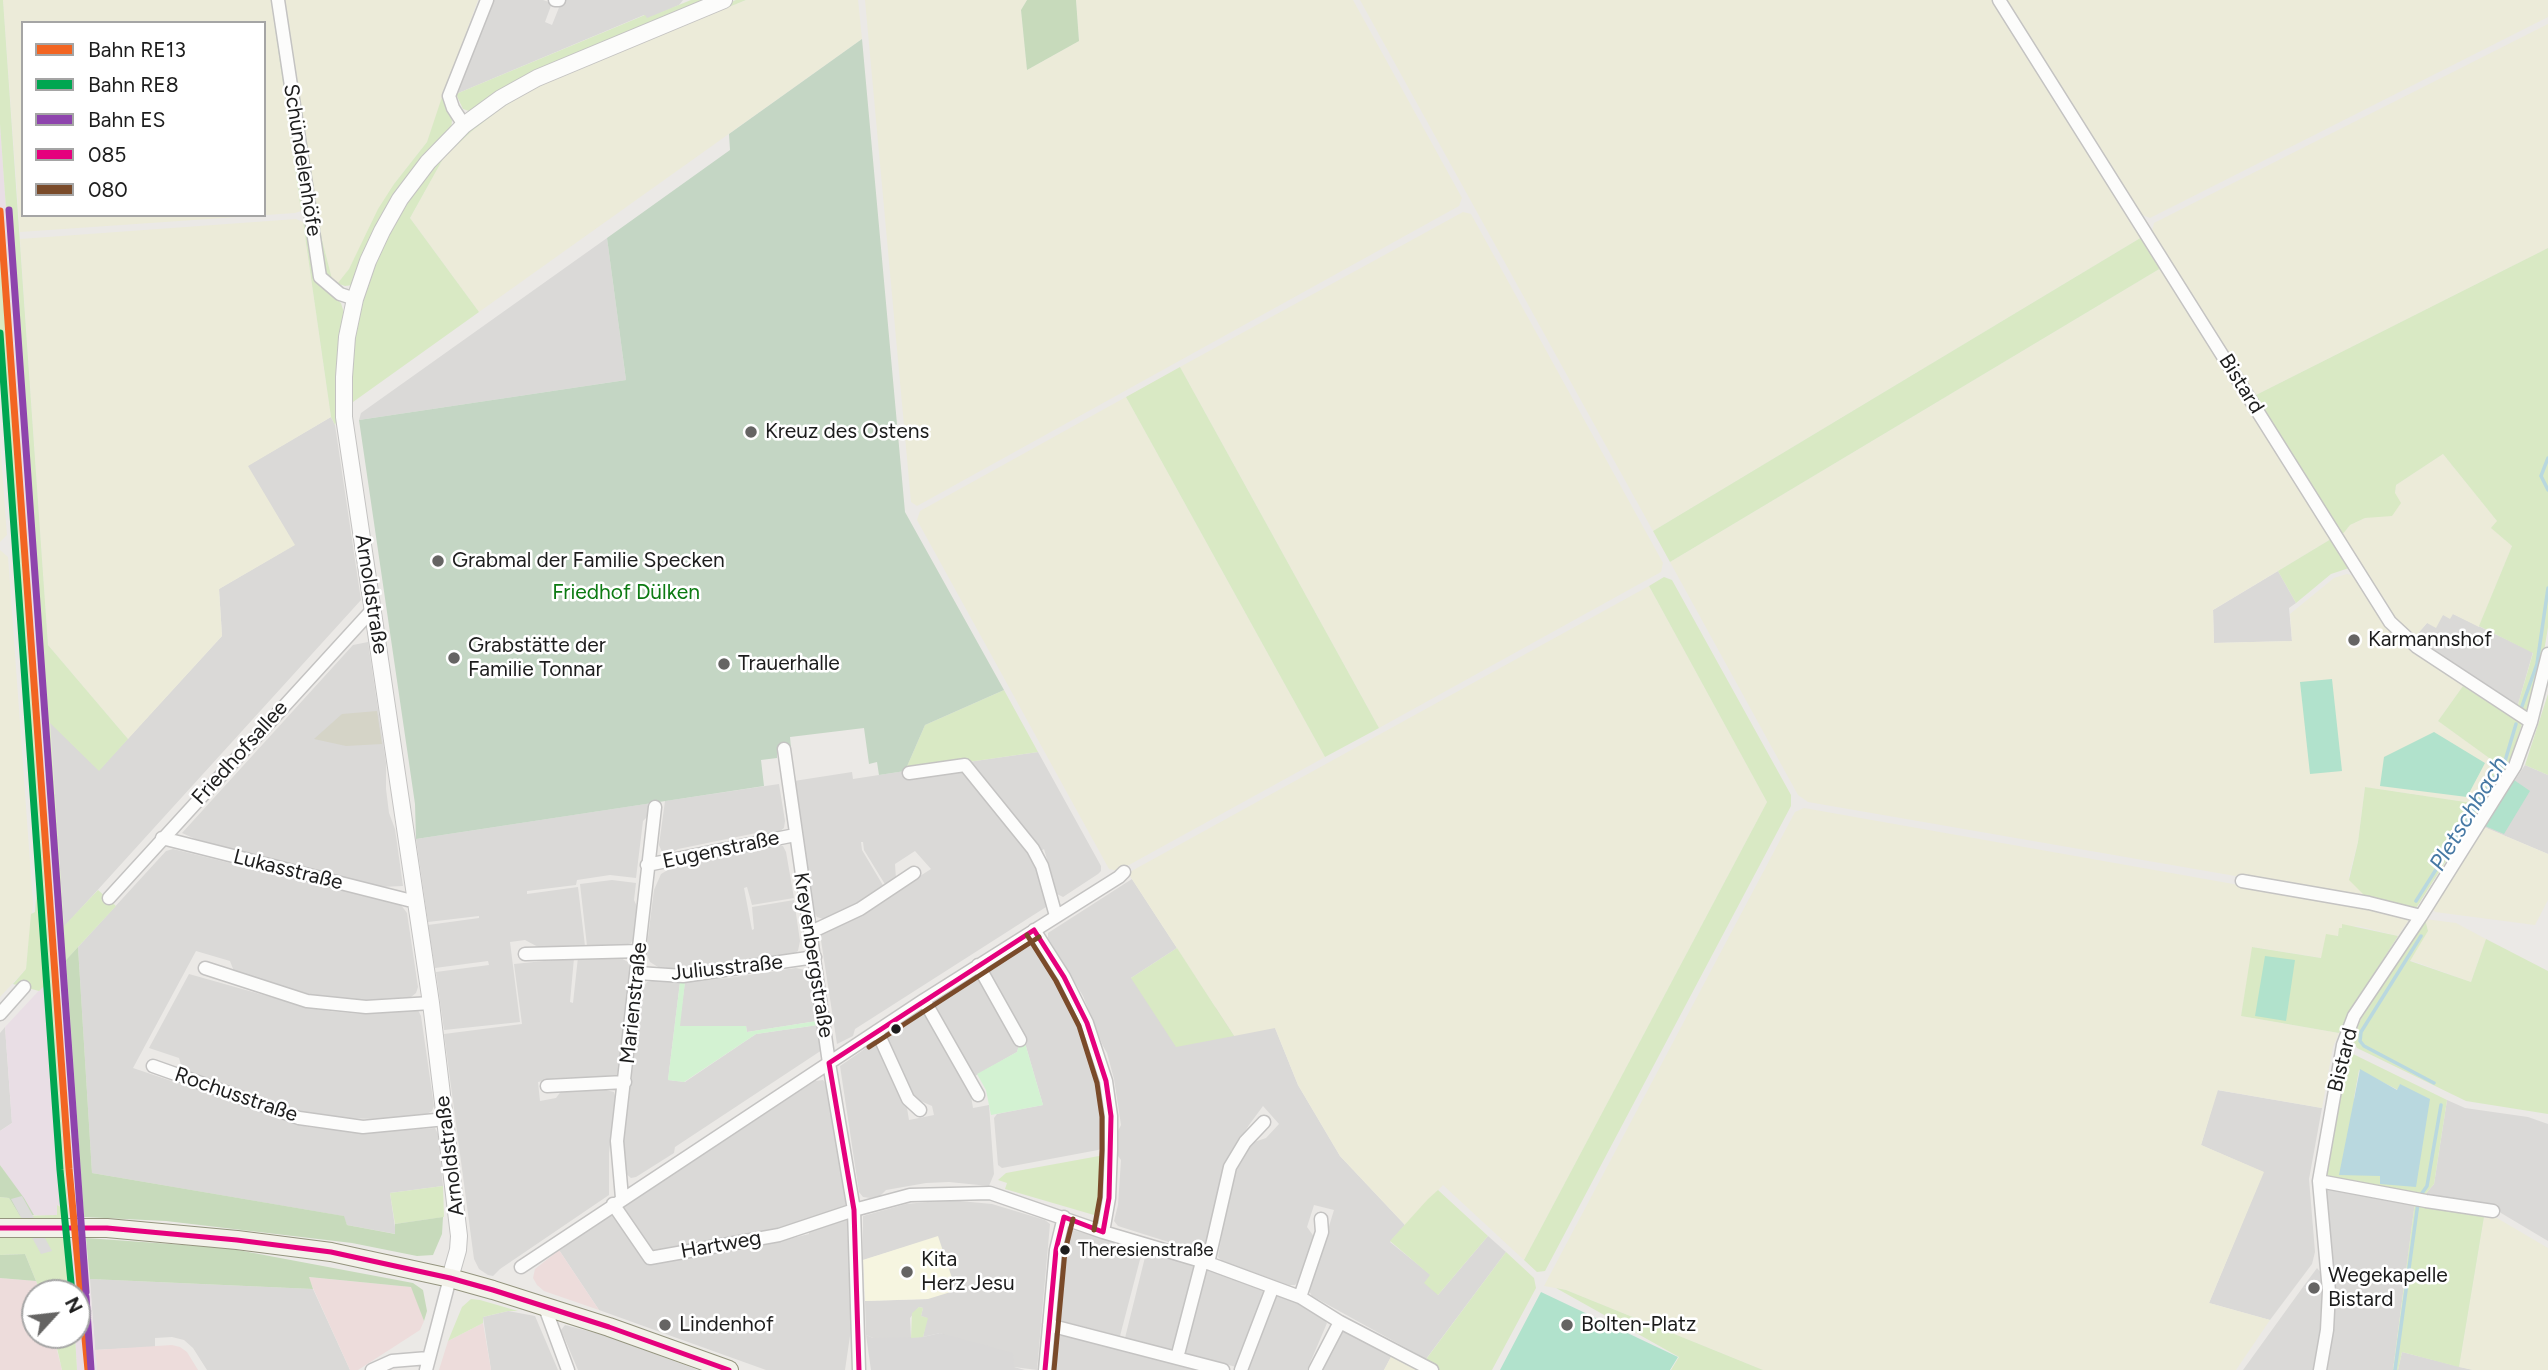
<!DOCTYPE html>
<html>
<head>
<meta charset="utf-8">
<style>
  body { margin:0 }
  #map { position:relative; width:2548px; height:1370px; overflow:hidden; background:#ebe9e6; font-family:Figtree,sans-serif }
  canvas { display:block }
  .legend { position:absolute; left:21px; top:21px; width:245px; height:196px; box-sizing:border-box; background:#fff; border:2px solid #a5a5a5; margin:0; padding:9px 12px; list-style:none; font-size:21px; color:#1d1d1d }
  .legend li { display:flex; align-items:center; gap:14px; height:35px }
  .legend b { width:35px; border:2px solid #a5a5a5 }
  .north { position:absolute; left:21px; top:1279px; width:70px; height:70px; box-sizing:border-box; background:#fff; border:2px solid #a5a5a5; border-radius:50%; rotate:63deg; font-size:19px; font-weight:700; line-height:28px; text-align:center; color:#1d1d1d }
  .north::after { content:''; display:block; margin:auto; width:24px; height:32px; background:#656463; clip-path:polygon(50% 0,100% 100%,50% 72%,0 100%) }
</style>
</head>
<body>
<div id="map">
<canvas width="2548" height="1370"></canvas>
<ul class="legend">
<li><b style="height:9px;background:#f26522"></b>Bahn RE13</li>
<li><b style="height:9px;background:#00a651"></b>Bahn RE8</li>
<li><b style="height:9px;background:#8e44ad"></b>Bahn ES</li>
<li><b style="height:9px;background:#e5007d"></b>085</li>
<li><b style="height:9px;background:#7a4b2a"></b>080</li>
</ul>
<div class="north">N</div>
</div>
<script>
const ctx = document.querySelector('canvas').getContext('2d');
ctx.lineJoin = 'round';
function paint(path, color) { ctx.fillStyle = color; ctx.fill(path, 'evenodd'); }
const toPath = rows => new Path2D(rows.map(r => 'M' + r).join(''));
function stroke(path, color, width, dash) { ctx.strokeStyle = color; ctx.lineWidth = width; ctx.lineCap = dash ? 'butt' : 'round'; ctx.setLineDash(dash || []); ctx.stroke(path); }
function label(font, color, halo, rows, align = 'center') {
  ctx.font = font + ' Figtree,sans-serif'; ctx.lineWidth = 5; ctx.setLineDash([]); ctx.textBaseline = 'middle'; ctx.strokeStyle = halo; ctx.fillStyle = color; for (const [text, x, y, turn = 0] of rows) {
    ctx.save(); ctx.translate(x, y); ctx.rotate((+turn || 0) * Math.PI / 180); ctx.textAlign = isNaN(turn) ? turn : align; if (halo) ctx.strokeText(text, 0, 0); ctx.fillText(text, 0, 0); ctx.restore();
  }
}
const residential = toPath([
  [491,0,543,0,552,3,545,22,552,25,562,0,683,0,679,5,647,19,644,15,456,94],
  [607,238,626,380,359,420,361,413],
  [331,417,335,425,361,600,64,927,50,722,99,770,222,636,219,589,294,545,247,466],
  [2278,571,2296,603,2289,608,2292,641,2214,643,2213,610],
  [2453,614,2533,652,2517,708,2414,638,2427,623,2443,615],
  [368,642,386,763,386,789,389,813,395,829,403,886,381,887,202,842,182,833,353,645],
  [1038,752,1101,866,1101,871,1098,874,1063,897,1057,894,1044,849,1041,851,968,762],
  [2525,765,2548,775,2548,854,2484,827],
  [960,768,1033,856,1046,907,855,1029,853,1036,837,1044,820,934,851,920,931,869,915,851,895,864,896,879,886,886,864,850,863,842,861,842,862,850,884,887,846,911,823,919,817,917,814,912,794,781,852,772,853,779,905,771],
  [779,784,785,821,784,828,778,833,761,836,756,833,678,849,669,854,662,852,659,845,665,801],
  [652,803,650,814,643,821,636,878,610,875,577,880,576,885,527,891,527,894,578,887,585,946,542,949,525,940,510,942,520,1022,444,1030,436,972,489,965,488,961,435,968,428,925,479,918,479,916,428,922,416,839],
  [776,845,783,846,786,852,794,898,752,905,747,887,744,888,752,930,754,929,752,907,794,900,800,941,798,951,790,956,706,968,675,969,658,967,650,962,646,953,654,890,661,874,676,865],
  [173,849,401,905,407,913,418,987,416,993,411,997,360,1001,317,996,235,974,230,961,196,951,133,1068,308,1127,363,1133,435,1128,438,1134,443,1186,390,1193,396,1234,347,1225,343,1216,92,1173,78,947,166,851],
  [1132,879,1177,948,1131,978,1275,1028,1298,1085,1340,1156,1405,1225,1390,1242,1431,1275,1438,1295,1488,1236,1506,1252,1426,1359,1312,1296,1309,1291,1334,1210,1314,1205,1307,1227,1315,1238,1299,1281,1295,1285,1289,1285,1222,1261,1218,1257,1229,1193,1240,1161,1248,1144,1266,1138,1279,1124,1263,1106,1249,1125,1230,1155,1207,1245,1203,1251,1197,1251,1118,1226,1114,1221,1118,1205,1121,1160,1118,1156,1118,1131,1121,1125,1114,1079,1107,1053,1103,1046,1083,996,1048,938,1048,933],
  [612,880,636,883,634,900,639,911,636,935,631,943,623,946,587,946,580,884],
  [1031,944,1036,945,1055,973,1073,1005,1087,1040,1098,1081,1105,1142,1103,1148,1098,1150,1002,1168,998,1165,994,1118,997,1114,1043,1105,1025,1043,987,977,989,970],
  [578,957,619,957,628,962,631,971,619,1070,616,1077,558,1078,538,1082,540,1101,556,1098,562,1090,598,1088,614,1092,616,1099,609,1153,609,1195,500,1269,493,1276,488,1275,479,1269,474,1259,444,1034,522,1024,514,964,574,958,570,1002,573,1003],
  [796,968,805,970,810,978,817,1021,747,1032,746,1026,679,1026,685,982,728,978],
  [189,974,299,1005,329,1011,360,1014,418,1010,421,1016,434,1106,432,1111,427,1114,381,1119,328,1118,294,1110,183,1072,179,1058,149,1048],
  [975,979,982,980,1019,1045,1017,1052,975,1076,970,1075,934,1007,938,1003],
  [657,980,680,982,668,1080,685,1082,756,1034,818,1025,822,1050,675,1147,674,1153,636,1177,631,1178,625,1173,622,1154,642,990,647,982],
  [925,1013,956,1063,971,1096,973,1108,989,1105,994,1174,989,1186,949,1182,926,1183,886,1190,880,1196,870,1198,863,1197,859,1192,840,1066,869,1046,876,1045,881,1049,907,1108,909,1120,934,1115,932,1106,909,1096,885,1038,919,1015],
  [5,1027,12,1123,0,1131,0,1033],
  [823,1080,828,1086,847,1213,758,1236,650,1255,622,1208,815,1081],
  [2217,1090,2322,1108,2309,1179,2315,1252,2312,1264,2270,1320,2209,1303,2263,1172,2201,1145],
  [2447,1100,2465,1108,2528,1117,2548,1124,2548,1241,2501,1213,2497,1204,2492,1206,2423,1197,2434,1184],
  [2330,1187,2415,1202,2393,1370,2327,1370,2332,1340,2336,1291,2326,1191],
  [949,1200,992,1204,1045,1220,1050,1224,1037,1370,1014,1367,940,1333,923,1337,927,1318,921,1316,923,1308,919,1307,910,1318,911,1338,873,1338,866,1335,865,1301,928,1299,938,1237,863,1260,863,1216,906,1204],
  [613,1214,648,1261,759,1241,760,1246,809,1234,808,1229,847,1219,851,1329,845,1370,766,1370,599,1310,559,1250],
  [1072,1230,1143,1248,1120,1336,1059,1320,1064,1251],
  [1147,1249,1195,1266,1173,1350,1125,1338],
  [1206,1270,1265,1292,1236,1367,1184,1353],
  [90,1279,313,1289,350,1370,207,1370,193,1348,184,1340,172,1337,155,1338,155,1347,95,1350],
  [2303,1287,2323,1292,2321,1332,2313,1370,2243,1370],
  [1275,1295,1295,1302,1323,1318,1327,1323,1307,1370,1247,1370],
  [508,1311,535,1316,558,1370,491,1370,483,1317],
  [565,1325,607,1336,698,1370,578,1370,561,1330],
  [1342,1331,1348,1332,1387,1354,1393,1353,1384,1370,1321,1370],
  [1064,1335,1198,1370,1053,1370,1056,1341,1059,1336],
  [2402,1352,2473,1370,2398,1370]
]);
const commercial = toPath([
  [559,1250,599,1310,544,1291,537,1285,533,1278,535,1269],
  [308,1277,412,1287,424,1321,420,1330,358,1370,350,1370],
  [0,1278,36,1281,41,1293,35,1293,35,1335,53,1335,62,1370,0,1370],
  [483,1323,491,1370,439,1370,448,1341],
  [172,1345,180,1347,187,1352,198,1370,97,1370,95,1350]
]);
const industrial = toPath([
  [0,124,80,1237,86,1238,97,1370,77,1370,75,1335,77,1335,77,1293,73,1293,0,253],
  [46,983,63,1209,58,1205,57,1216,34,1215,0,1165,0,1131,12,1123,5,1027]
]);
const education = toPath([
  [938,1236,954,1284,954,1291,928,1299,865,1301,863,1260]
]);
const religious = toPath([
  [2317,1268,2321,1273,2323,1292,2303,1287],
  [940,1333,1013,1353,1014,1367,1025,1370,871,1370,866,1335,873,1338,923,1337]
]);
const construction = toPath([
  [377,711,382,744,346,746,314,739,342,714]
]);
const farmland = toPath([
  [3,0,271,0,301,211,295,213,20,232],
  [23,23,264,23,264,215,23,215],
  [285,0,478,0,427,142,394,184,349,269,339,284,332,279,322,240],
  [746,0,858,0,862,39,479,312,410,218,444,157,472,131,503,107,545,82],
  [865,0,1027,0,1021,10,1027,70,1079,41,1076,0,1353,0,1462,198,1459,206,917,506,911,502],
  [1360,0,1992,0,2142,237,1653,531],
  [2005,0,2548,0,2548,17,2150,218,2142,215],
  [2548,24,2548,248,2254,396,2152,231,2154,223],
  [1463,212,1471,214,1663,563,1661,572,1379,728,1180,367],
  [296,219,303,222,331,417,248,466,295,545,219,589,222,636,128,739,48,645,20,239],
  [2161,268,2331,539,2213,610,2214,643,2292,641,2290,614,2334,578,2347,574,2354,576,2387,628,2415,654,2463,686,2438,721,2496,763,2472,803,2365,787,2358,842,2349,876,2368,899,1808,802,1798,795,1670,562],
  [1126,397,1325,757,1118,871,1109,869,917,520,920,511],
  [0,441,7,535,0,542],
  [2443,454,2498,522,2492,528,2512,546,2479,627,2453,614,2450,619,2443,615,2436,628,2427,623,2414,638,2395,621,2342,535,2350,525,2365,518,2383,515,2395,493,2396,485],
  [0,550,8,557,33,904,26,969,0,997],
  [1649,586,1767,802,1524,1260,1443,1185,1405,1225,1340,1156,1298,1085,1275,1028,1234,1036,1128,873],
  [1804,808,2369,908,2406,917,2408,921,2398,936,2358,926,2342,929,2322,958,2253,947,2241,1016,2339,1033,2333,1047,2322,1108,2218,1090,2201,1145,2264,1172,2209,1303,2270,1320,2236,1370,1763,1370,1566,1290,1544,1286,1795,812],
  [2484,827,2548,854,2548,900,2535,925,2435,912,2432,908],
  [2425,919,2456,923,2486,939,2471,982,2410,960,2428,931],
  [2485,1211,2548,1248,2548,1370,2473,1370,2459,1367],
  [1393,1353,1423,1370,1384,1370]
]);
const grass = toPath([
  [0,0,3,0,48,645,128,739,99,771,50,723,64,926,98,890,116,906,66,960,84,1217,79,1216,60,970,0,124],
  [271,0,275,0,304,199,301,211],
  [282,0,285,0,322,240,332,279,338,283,349,269,378,209,394,184,427,142,445,88,447,104,452,120,451,130,353,285,345,286,339,284,336,288,326,279],
  [691,0,709,0,472,112,463,109,456,94,645,15,647,18],
  [736,0,746,0,545,82,503,107,472,131,444,157,410,218,479,312,353,402,349,394,351,351,360,301,374,260,405,201,442,154,491,111,547,78],
  [303,222,309,228,316,276,324,289,341,303,346,320,339,414,335,425,331,417],
  [2142,237,2161,268,1670,562,1653,531],
  [2548,248,2548,627,2542,664,2526,713,2517,708,2533,653,2479,626,2512,546,2491,528,2497,521,2443,454,2396,485,2395,493,2401,503,2392,516,2365,518,2350,525,2342,535,2254,396],
  [0,253,69,1221,0,1221,0,1197,9,1198,20,1216,57,1215,57,1205,63,1208,46,984,39,991,13,984,26,969,31,914,35,912,37,888,0,349],
  [1180,367,1379,728,1325,757,1126,397],
  [2331,539,2349,568,2331,574,2296,603,2278,571],
  [1664,577,1672,580,1791,795,1791,806,1545,1271,1537,1272,1524,1260,1767,802,1649,586],
  [2463,686,2522,724,2511,758,2415,910,2368,899,2349,880,2358,842,2365,787,2472,803,2496,763,2438,721],
  [1004,690,1038,752,905,771,925,725],
  [2548,694,2548,775,2525,765],
  [2425,919,2428,931,2410,961,2471,982,2486,939,2548,971,2548,1114,2466,1101,2357,1048,2352,1039,2361,1019],
  [2342,924,2398,936,2349,1013,2339,1033,2241,1016,2252,947,2321,958,2326,934,2338,936,2339,928,2342,928],
  [1177,948,1234,1036,1176,1047,1131,978],
  [2353,1054,2447,1100,2434,1184,2423,1197,2338,1182,2326,1174,2346,1056],
  [2359,1070,2398,1090,2400,1085,2380,1183,2381,1176,2354,1098],
  [1099,1156,1103,1157,1105,1162,1104,1185,1100,1210,1094,1215,1005,1189,1007,1183,998,1180,1006,1173],
  [443,1186,444,1217,395,1224,390,1193],
  [1438,1190,1488,1236,1438,1295,1424,1283,1430,1275,1390,1241,1428,1199],
  [2415,1202,2485,1211,2459,1367,2402,1352,2398,1370,2393,1370],
  [0,1233,69,1234,73,1293,41,1293,25,1254,0,1255],
  [1506,1252,1534,1278,1536,1288,1492,1370,1439,1370,1424,1362],
  [1556,1288,1566,1290,1763,1370,1671,1370,1679,1357],
  [471,1299,480,1300,518,1311,508,1311,483,1317,483,1323,448,1341,462,1307],
  [919,1307,923,1308,921,1316,928,1318,923,1337,911,1338,912,1313],
  [54,1335,75,1335,77,1370,62,1370]
]);
const forest = toPath([
  [1027,0,1076,0,1079,41,1027,70,1021,10],
  [78,947,92,1173,344,1216,347,1225,395,1234,395,1224,443,1217,442,1234,433,1255,417,1256,352,1243,166,1221,84,1217,66,960],
  [0,1165,24,1198,34,1215,20,1216,9,1198,0,1197],
  [86,1238,227,1248,413,1283,423,1290,427,1311,424,1321,411,1287,309,1277,313,1289,90,1279],
  [25,1254,36,1281,0,1278,0,1255]
]);
const cemetery = toPath([
  [862,39,905,512,1004,690,925,725,905,771,879,775,877,762,869,764,864,728,790,737,791,748,777,750,777,758,761,760,764,786,416,839,415,804,359,420,626,380,607,238,730,150,729,134]
]);
const park = toPath([
  [680,982,685,982,680,1026,746,1026,747,1032,817,1021,818,1025,756,1034,684,1082,668,1080],
  [1025,1043,1043,1105,991,1115,986,1090,977,1074,1017,1052,1019,1045]
]);
const pitch = toPath([
  [2332,679,2342,771,2310,774,2300,682],
  [2434,732,2485,763,2467,797,2380,786,2384,757],
  [2514,780,2530,791,2504,834,2485,826],
  [2265,956,2295,960,2286,1021,2255,1016],
  [1541,1292,1678,1357,1670,1370,1500,1370]
]);
const water = toPath([
  [2360,1069,2397,1090,2400,1084,2430,1099,2416,1187,2380,1184,2380,1176,2339,1175]
]);
const pier = toPath([
  [22,1196,52,1251,41,1254,11,1199]
]);
const stream = toPath([
  [2548,458,2541,476,2548,490],
  [2521,709,2537,664,2548,588],
  [2416,901,2505,761,2516,724],
  [2421,936,2361,1032,2360,1041,2364,1046,2434,1083],
  [2420,1196,2427,1186,2441,1105],
  [2395,1370,2418,1203]
]);
const minor = toPath([
  [278,0,320,277,340,294,355,299],
  [555,0,559,0],
  [1999,0,2390,622,2417,647,2531,722],
  [464,125,453,108,449,96,487,0],
  [784,749,829,1063,854,1210,859,1370],
  [909,773,965,765,1033,849,1042,866,1056,916],
  [162,838,408,900,415,900],
  [647,865,795,835],
  [2242,881,2369,903,2421,916],
  [109,898,373,609],
  [1034,930,1064,977,1087,1023,1106,1081,1111,1116,1111,1150,1109,1198,1103,1232],
  [811,932,860,909,914,873],
  [525,954,640,951],
  [978,965,1020,1040],
  [205,968,307,1001,366,1007,431,1003],
  [638,973,683,976,815,957],
  [924,1000,978,1095],
  [0,1014,24,987],
  [877,1031,908,1099,920,1110],
  [153,1066,299,1118,363,1127,446,1119],
  [547,1086,625,1082],
  [2319,1181,2426,1201,2493,1211],
  [622,1198,617,1141,655,807],
  [613,1204,650,1258,779,1235,854,1210,910,1195,990,1193,1103,1232,1208,1263,1300,1297,1340,1322,1432,1370],
  [1208,1263,1230,1167,1245,1142,1264,1122],
  [521,1267,924,1000,1119,877,1124,872],
  [1300,1297,1322,1232,1321,1219],
  [544,1305,568,1370],
  [1049,1325,1223,1370],
  [1177,1358,1202,1262],
  [372,1370,392,1361,428,1358],
  [426,1370,450,1278],
  [1045,1370,1056,1250,1064,1217],
  [1241,1370,1272,1289],
  [1315,1370,1340,1322],
  [2320,1370,2327,1330,2329,1291,2319,1181,2343,1045,2354,1016,2421,916,2515,766,2531,722,2548,654]
]);
const tertiary = toPath([
  [450,1278,458,1250,459,1236,431,1003,344,417,344,377,347,337,355,299,368,261,382,231,400,199,428,162,464,125,501,98,537,78,724,0]
]);
const secondary = toPath([
  [0,1228,107,1228,237,1240,331,1252,450,1278,493,1290,609,1327,729,1370]
]);
const bus1 = toPath([
  [0,1228,107,1228,237,1240,331,1252,450,1278,493,1290,609,1327,729,1370],
  [859,1370,854,1210,829,1063,1034,930,1064,977,1087,1023,1106,1081,1111,1116,1109,1198,1103,1232,1064,1217,1056,1250,1045,1370]
]);
const bus2 = toPath([
  [1027,935,1056,981,1079,1026,1097,1083,1102,1117,1102,1150,1100,1197,1094,1230],
  [869,1047,1039,937],
  [1054,1370,1065,1251,1073,1219]
]);
const rail1 = toPath([
  [0,211,69,1169,88,1370]
]);
const rail2 = toPath([
  [0,333,60,1170,72,1293]
]);
const rail3 = toPath([
  [9,210,86,1292],
  [86,1297,91,1369]
]);
const markers = [
  [751,432,7,"#656463"],
  [438,561,7,"#656463"],
  [2354,640,7,"#656463"],
  [454,658,7,"#656463"],
  [724,664,7,"#656463"],
  [896,1029,6,"#1d1d1d"],
  [1065,1250,6,"#1d1d1d"],
  [907,1272,7,"#656463"],
  [2314,1288,7,"#656463"],
  [665,1325,7,"#656463"],
  [1567,1325,7,"#656463"]
];
const busNames = [
  ["Theresienstraße",1078,1250]
];
const streetNames = [
  ["Schündelenhöfe",302,160,81],
  ["Bistard",2241,384,58],
  ["Arnoldstraße",371,594,81],
  ["Friedhofsallee",240,753,-48],
  ["Eugenstraße",721,850,-12],
  ["Lukasstraße",288,870,14],
  ["Kreyenbergstraße",813,955,81],
  ["Juliusstraße",727,968,-6],
  ["Marienstraße",634,1003,-84],
  ["Bistard",2343,1060,-76],
  ["Rochusstraße",236,1095,19],
  ["Arnoldstraße",450,1156,-97],
  ["Hartweg",721,1245,-10]
];
const poiNames = [
  ["Kreuz des Ostens",765,432],
  ["Grabmal der Familie Specken",452,561],
  ["Karmannshof",2368,640],
  ["Grabstätte der",468,646],
  ["Familie Tonnar",468,670],
  ["Trauerhalle",738,664],
  ["Kita",921,1260],
  ["Herz Jesu",921,1284],
  ["Wegekapelle",2328,1276],
  ["Bistard",2328,1300],
  ["Lindenhof",679,1325],
  ["Bolten-Platz",1581,1325]
];
const parkNames = [
  ["Friedhof Dülken",626,593]
];
const waterNames = [
  ["Pletschbach",2469,814,-59]
];
paint(residential, '#dad9d7');
paint(commercial, '#eddcdb');
paint(industrial, '#e9dee5');
paint(education, '#f6f5e0');
paint(religious, '#d9d8d7');
paint(construction, '#d5d4c7');
paint(farmland, '#ecebd9');
paint(grass, '#d9e9c4');
paint(forest, '#c7dabb');
paint(cemetery, '#c4d6c4');
paint(park, '#d3f2d2');
paint(pitch, '#b1e2cc');
paint(water, '#b9d8df');
paint(pier, '#dcdbda');
stroke(stream, '#b9d8df', 3.5);
stroke(minor, '#c4c3c2', 15);
stroke(tertiary, '#c4c3c2', 18);
stroke(secondary, '#94947e', 20);
stroke(minor, '#fcfcfb', 12);
stroke(tertiary, '#fcfcfb', 16);
stroke(secondary, '#f3f2ea', 18);
stroke(bus1, '#e5007d', 5);
stroke(bus2, '#7a4b2a', 5);
stroke(rail1, '#f26522', 7);
stroke(rail2, '#00a651', 7);
stroke(rail3, '#8e44ad', 7);
for (const [x, y, r, color] of markers) { const dot = new Path2D(); dot.arc(x, y, r, 0, 2 * Math.PI); ctx.fillStyle = color; ctx.fill(dot); stroke(dot, '#fff', 2.5); }
label('19px', '#1d1d1d', '#fff', busNames, 'left');
label('21px', '#1d1d1d', '#fff', streetNames);
label('21px', '#1d1d1d', '#fff', poiNames, 'left');
label('21px', '#0c7a12', '#fff', parkNames);
label('italic 23px', '#4779a4', '#fff', waterNames);
</script>
</body>
</html>
